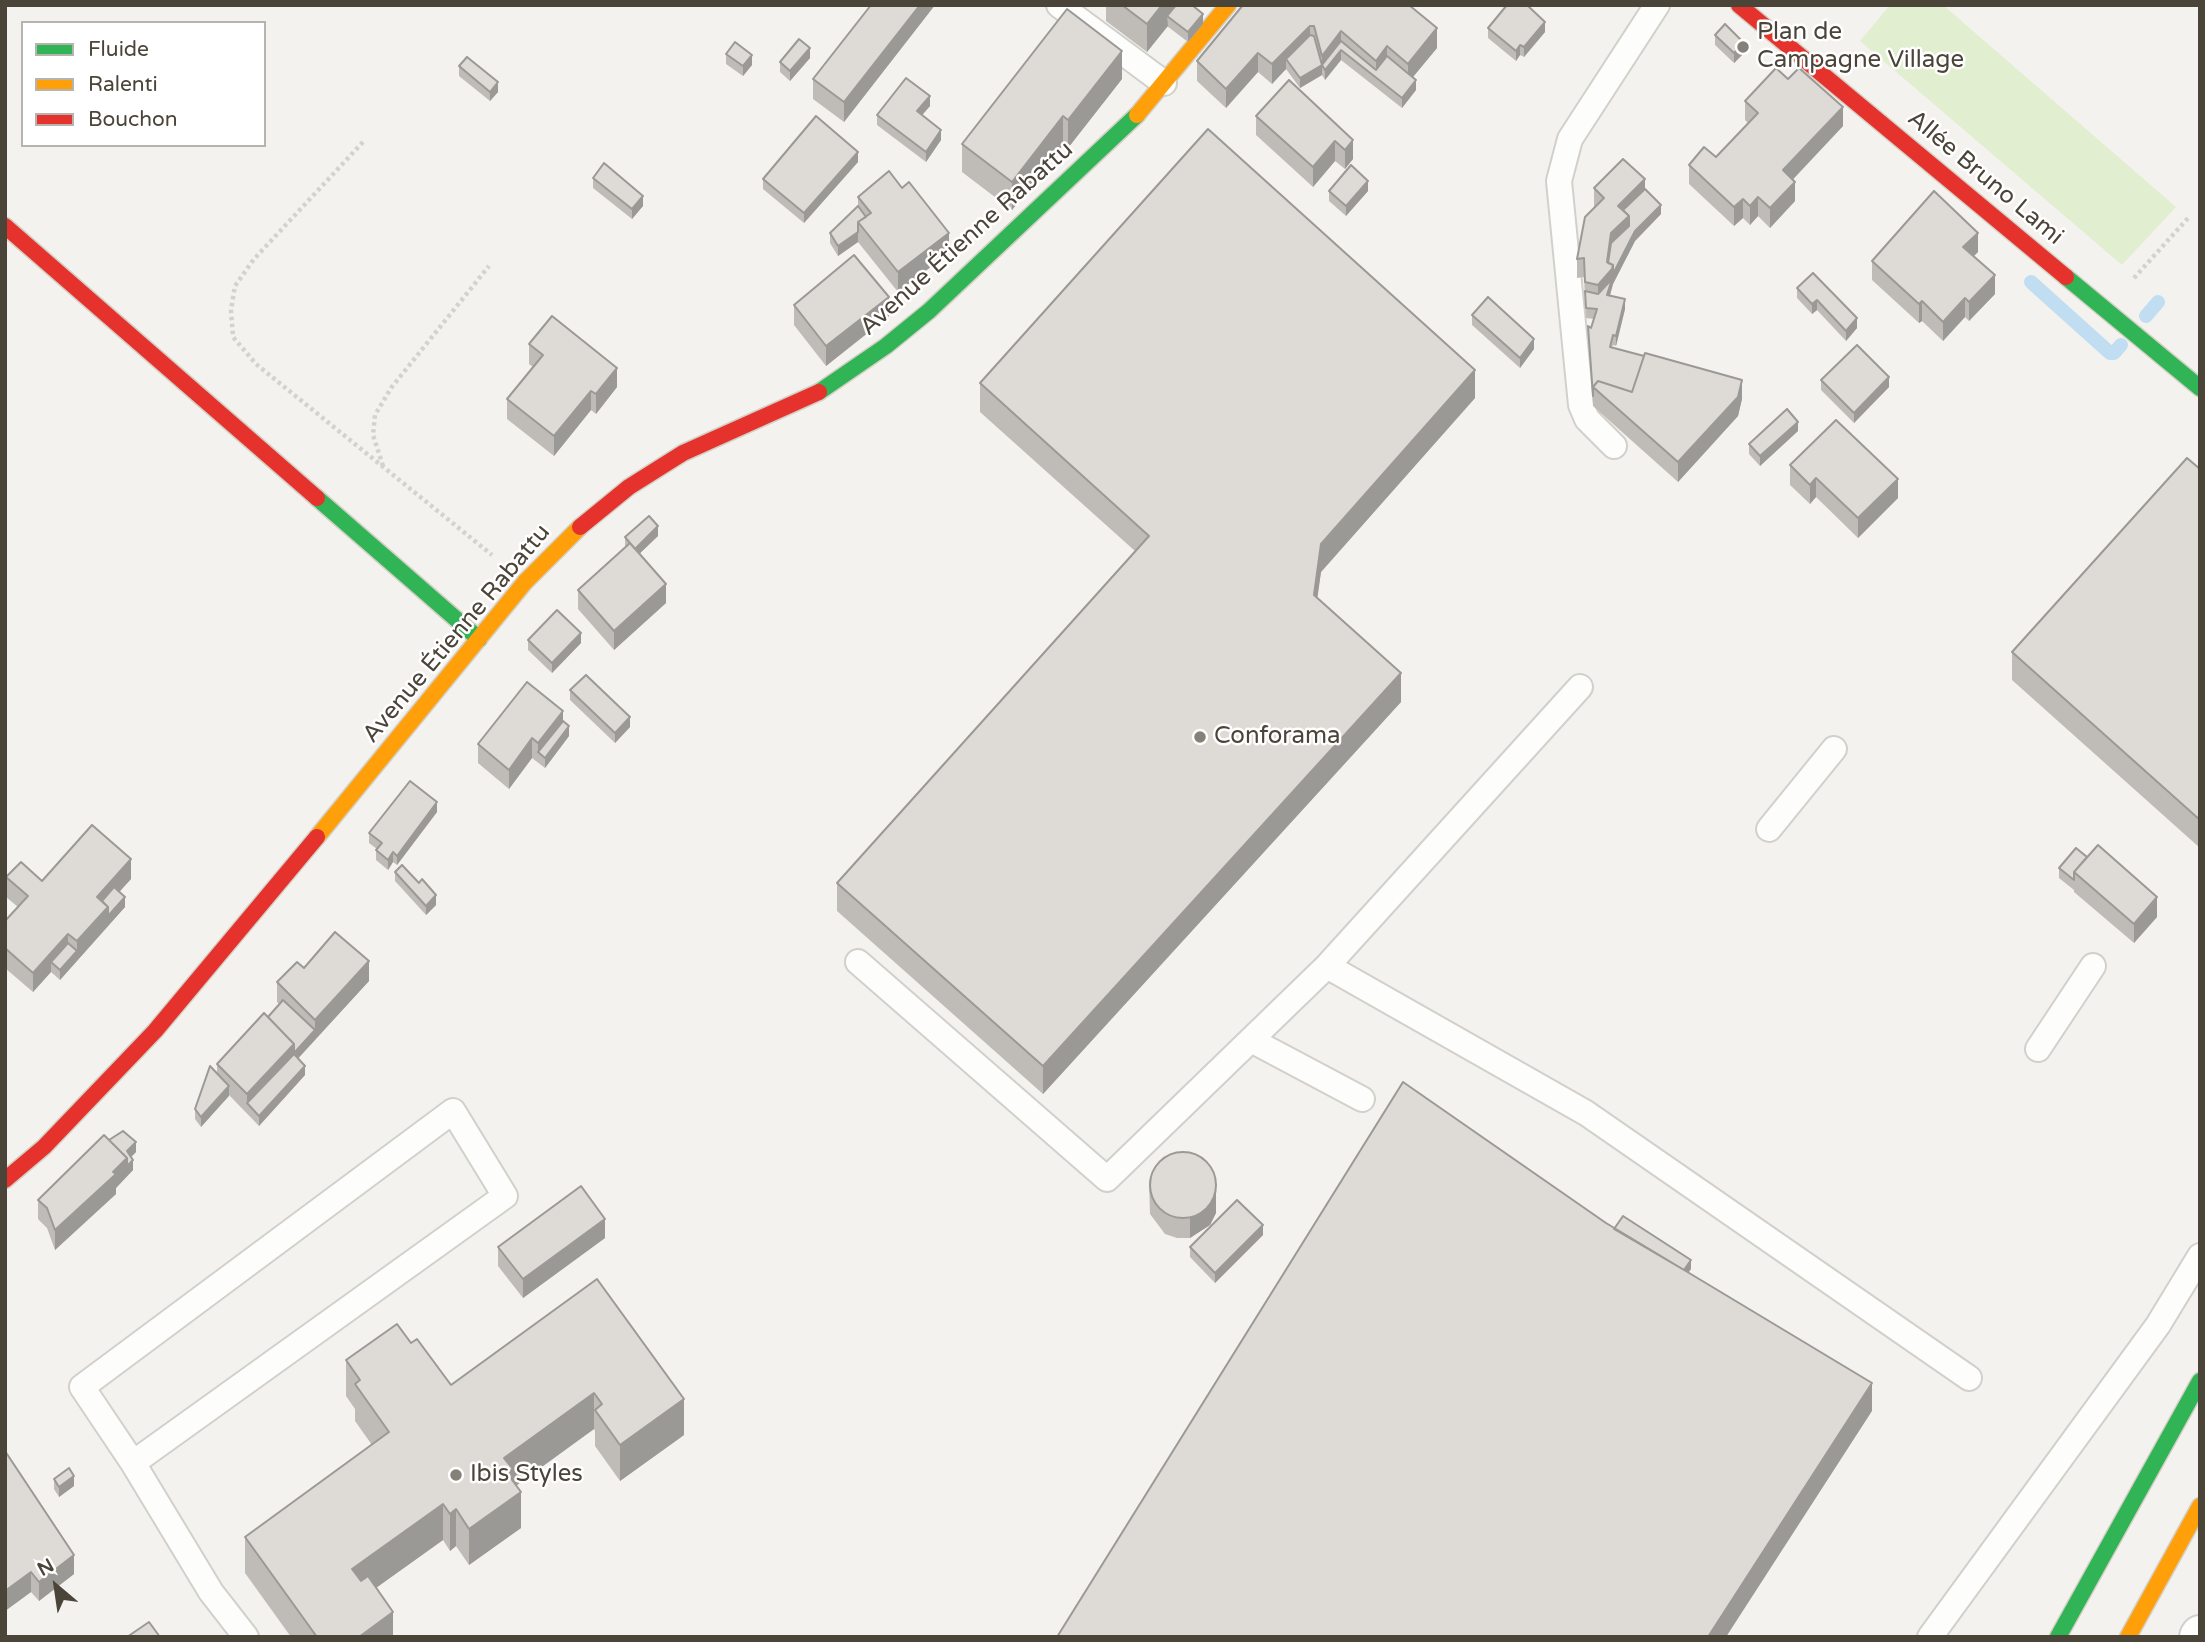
<!DOCTYPE html>
<html>
<head>
<meta charset="utf-8">
<style>
  body { margin:0 }
  #map { position:relative; width:2205px; height:1642px; overflow:hidden; background:#f4f2ee; font-family:"Varela Round",sans-serif }
  canvas { display:block }
  .frame { position:absolute; inset:0; border:7px solid #4b4439; pointer-events:none }
  .legend { position:absolute; left:21px; top:21px; width:245px; height:126px; box-sizing:border-box; background:#fff; border:2px solid #b7b4b0; margin:0; padding:9px 12px; list-style:none; font-size:21px; color:#4b4439 }
  .legend li { display:flex; align-items:center; gap:14px; height:35px }
  .legend b { width:35px; border:2px solid #b7b4b0 }
  .north { position:absolute; left:21px; top:1551px; width:70px; height:70px; -webkit-text-stroke:5px #fff; paint-order:stroke; rotate:331deg; font-size:19px; font-weight:700; line-height:28px; text-align:center; color:#4b4439 }
  .north::after { content:''; display:block; margin:auto; width:24px; height:32px; background:#4b4439; clip-path:polygon(50% 0,100% 100%,50% 72%,0 100%) }
</style>
</head>
<body>
<div id="map">
<canvas width="2205" height="1642"></canvas>
<div class="frame"></div>
<ul class="legend">
<li><b style="height:9px;background:#30b455"></b>Fluide</li>
<li><b style="height:9px;background:#ff9f0a"></b>Ralenti</li>
<li><b style="height:9px;background:#e5322d"></b>Bouchon</li>
</ul>
<div class="north">N</div>
</div>
<script>
const ctx = document.querySelector('canvas').getContext('2d');
ctx.lineJoin = 'round';
function paint(path, color) { ctx.fillStyle = color; ctx.fill(path, 'evenodd'); }
const toPath = rows => new Path2D(rows.map(r => 'M' + r).join(''));
function stroke(path, color, width, dash) { ctx.strokeStyle = color; ctx.lineWidth = width; ctx.lineCap = dash ? 'butt' : 'round'; ctx.setLineDash(dash || []); ctx.stroke(path); }
function label(font, color, halo, rows, align = 'center') {
  ctx.font = font + ' "Varela Round",sans-serif'; ctx.lineWidth = 5; ctx.setLineDash([]); ctx.textBaseline = 'middle'; ctx.strokeStyle = halo; ctx.fillStyle = color; for (const [text, x, y, turn = 0] of rows) {
    ctx.save(); ctx.translate(x, y); ctx.rotate((+turn || 0) * Math.PI / 180); ctx.textAlign = isNaN(turn) ? turn : align; if (halo) ctx.strokeText(text, 0, 0); ctx.fillText(text, 0, 0); ctx.restore();
  }
}
const green = toPath([
  [1890,5,1943,5,2176,207,2122,265,1860,41]
]);
const stream = toPath([
  [2031,282,2110,353,2114,353,2121,345],
  [2146,316,2158,302]
]);
const path = toPath([
  [363,142,254,259,235,286,231,310,233,337,256,364,492,555],
  [2134,278,2189,217],
  [383,466,373,435,375,415,391,388,489,266]
]);
const lane = toPath([
  [1059,5,1164,83],
  [1614,446,1587,419,1581,405,1559,181,1570,139,1657,5],
  [1769,829,1834,749],
  [858,962,1107,1179,1327,966,1580,687],
  [1327,966,1586,1113,1969,1378],
  [1251,1040,1362,1099],
  [2038,1049,2093,966],
  [133,1463,505,1196,453,1111,82,1387,133,1463,211,1592,246,1637],
  [1930,1637,2158,1325,2200,1256]
]);
const street = toPath([
  [2199,1637,2200,1635]
]);
const fast = toPath([
  [2066,277,2200,388],
  [819,392,886,346,929,311,1137,115],
  [317,498,479,639],
  [2058,1637,2200,1381]
]);
const slow = toPath([
  [1137,115,1228,5],
  [317,837,525,582,580,527],
  [2128,1637,2200,1506]
]);
const jam = toPath([
  [1739,5,2066,277],
  [5,226,317,498],
  [580,527,629,487,683,453,819,392],
  [5,1180,44,1147,155,1031,317,837]
]);
const wall = toPath([
  [871,5,935,5,844,122,813,99,813,79],
  [1104,5,1192,5,1203,24,1188,42,1167,26,1147,52,1106,21,1106,7],
  [1243,5,1437,48,1413,77,1416,90,1402,108,1341,60,1325,80,1322,75,1300,88,1286,69,1272,84,1258,72,1226,108,1197,81,1197,61],
  [1488,28,1545,32,1524,57,1520,55,1516,61,1488,38],
  [1715,35,1744,53,1734,63,1715,45],
  [726,54,752,65,743,76,726,64],
  [810,58,790,81,780,72,780,62],
  [459,66,498,92,490,101,459,76],
  [1122,79,1068,148,1063,145,1012,210,962,172,962,144],
  [1289,80,1353,159,1345,169,1335,161,1313,187,1256,135,1256,116],
  [1745,101,1843,126,1792,180,1795,201,1770,228,1758,216,1750,225,1743,218,1734,226,1689,184,1689,165,1716,157,1748,123,1745,120],
  [930,106,922,115,941,140,926,162,877,125,877,115],
  [858,162,804,223,763,189,763,179],
  [593,178,643,206,632,219,593,188],
  [1594,188,1645,189,1661,214,1635,241,1613,284,1610,296,1625,309,1616,346,1613,345,1612,348,1742,399,1738,416,1678,482,1593,406,1588,326,1591,328,1594,319,1586,318,1584,277,1577,278,1577,259,1594,208],
  [1329,191,1368,191,1346,216,1329,201],
  [858,197,949,253,898,292,858,242,838,256,830,243,830,233,858,206],
  [1978,252,1974,256,1995,294,1969,321,1965,317,1943,341,1922,321,1919,323,1872,280,1872,261],
  [1813,273,1857,328,1846,341,1817,310,1812,314,1797,298,1797,288],
  [794,305,889,316,826,366,794,325],
  [1472,315,1534,349,1520,368,1472,325],
  [529,344,617,387,596,414,591,410,554,456,507,419,507,399,533,367,529,364],
  [1821,380,1889,387,1854,423,1821,390],
  [980,383,1475,398,1321,572,1317,597,1401,702,1043,1094,837,911,837,883,1135,551,980,412],
  [1798,431,1760,466,1749,454,1749,444],
  [1790,465,1898,498,1858,538,1816,497,1810,504,1790,485],
  [2200,469,2200,848,2012,680,2012,652],
  [658,536,639,554,666,603,614,650,578,609,578,590,625,547,625,537],
  [528,640,581,643,552,673,528,650],
  [570,690,630,727,615,743,570,700],
  [563,721,569,736,545,768,532,758,509,789,478,763,478,744],
  [437,812,397,865,393,862,388,870,376,860,376,850,377,849,369,843,369,833],
  [2087,857,2157,917,2134,943,2074,892,2074,890,2059,878,2059,868],
  [395,872,436,905,426,915,395,881],
  [6,877,42,881,131,879,119,892,125,907,60,980,51,972,33,992,5,968,5,921,18,907,6,897],
  [304,968,369,981,298,1058,305,1075,259,1126,229,1095,201,1127,195,1119,195,1109,217,1073,217,1064,268,1017,279,1004,277,1002,277,982],
  [109,1140,136,1152,131,1157,133,1170,116,1188,116,1194,55,1250,47,1228,38,1219,38,1200],
  [1149,1180,1216,1213,1210,1225,1190,1238,1177,1238,1165,1234,1150,1214],
  [1263,1235,1215,1283,1190,1257,1190,1247],
  [605,1238,523,1298,498,1266,498,1247],
  [597,1279,684,1435,620,1481,595,1446,595,1431,594,1429,516,1485,521,1528,469,1565,456,1546,450,1551,443,1540,376,1588,393,1637,291,1637,245,1573,245,1537,372,1445,355,1421,355,1409,346,1396,346,1360,411,1343,451,1385],
  [5,1451,74,1574,39,1601,31,1592,5,1611],
  [54,1479,74,1486,59,1497,54,1489]
]);
const shadedWall = toPath([
  [920,5,935,5,844,122,844,102],
  [1162,5,1184,5,1167,16,1168,26,1147,52,1147,24],
  [1203,14,1203,24,1188,42,1188,32],
  [1545,22,1545,32,1524,57,1524,47],
  [1310,26,1310,45,1286,59,1286,69,1272,84,1272,64],
  [1437,28,1437,48,1408,83,1408,64],
  [1341,31,1341,60,1325,80,1325,70,1322,65,1322,56],
  [1744,43,1744,53,1734,63,1734,53],
  [1520,45,1520,55,1516,61,1516,51],
  [1387,46,1387,66,1376,78,1376,61],
  [810,48,810,58,790,81,790,71],
  [1122,51,1122,79,1068,148,1068,120],
  [1258,53,1258,72,1226,108,1226,89],
  [752,55,752,65,743,76,743,66],
  [1322,65,1322,75,1300,88,1300,78],
  [1416,80,1416,90,1402,108,1402,98],
  [498,82,498,92,490,101,490,92],
  [930,96,930,106,917,121,917,111],
  [1843,107,1843,126,1783,190,1783,170],
  [1063,116,1063,145,1012,210,1012,182],
  [941,130,941,140,926,162,926,152],
  [1353,140,1353,159,1345,169,1345,150],
  [1335,141,1335,161,1313,187,1313,167],
  [858,152,858,162,804,223,804,213],
  [1645,179,1645,199,1623,220,1618,206],
  [1368,181,1368,191,1346,216,1346,206],
  [1795,182,1795,201,1770,228,1770,208],
  [643,196,643,206,632,219,632,209],
  [1758,197,1758,216,1750,225,1750,206],
  [1743,199,1743,218,1734,226,1734,207],
  [1661,205,1661,214,1635,241,1613,284,1607,305,1598,304,1598,285,1607,262,1611,233,1629,216,1629,236],
  [858,232,858,242,838,256,838,246],
  [949,233,949,253,898,292,898,272],
  [1978,233,1978,252,1963,266,1963,247],
  [1995,275,1995,294,1969,321,1969,302],
  [889,297,889,316,826,366,826,346],
  [1965,298,1965,317,1943,341,1943,322],
  [1625,299,1625,309,1616,346,1616,336],
  [1817,300,1817,310,1812,314,1812,304],
  [1922,301,1922,321,1919,323,1919,304],
  [1857,318,1857,328,1846,341,1846,331],
  [1534,339,1534,349,1520,368,1520,358],
  [617,368,617,387,596,414,596,394],
  [1475,370,1475,398,1321,572,1314,623,1314,595,1321,544],
  [1889,377,1889,387,1854,423,1854,413],
  [1742,380,1742,399,1738,416,1678,482,1678,462],
  [591,391,591,410,554,456,554,436],
  [1798,422,1798,431,1760,466,1760,456],
  [1816,478,1816,497,1810,504,1810,485],
  [1898,479,1898,498,1858,538,1858,518],
  [658,526,658,536,635,558,635,549],
  [666,584,666,603,614,650,614,631],
  [581,633,581,643,552,673,552,663],
  [1401,673,1401,702,1043,1094,1043,1066],
  [563,711,563,731,538,752,538,762,538,743],
  [630,717,630,727,615,743,615,733],
  [569,726,569,736,545,768,545,758],
  [532,738,532,758,509,789,509,770],
  [437,802,437,812,397,865,397,856],
  [393,852,393,862,388,870,388,860],
  [131,859,131,879,102,911,97,897],
  [436,895,436,905,426,915,426,906],
  [125,897,125,907,60,980,60,970,77,951,77,941,108,907],
  [2157,897,2157,917,2134,943,2134,924],
  [68,934,68,953,51,962,51,972,33,992,33,973],
  [369,961,369,981,294,1063,247,1103,247,1113,247,1094,294,1044,315,1030,315,1020],
  [305,1066,305,1075,259,1126,259,1116],
  [229,1086,229,1096,201,1127,201,1117],
  [136,1142,136,1152,127,1161,127,1151],
  [127,1158,133,1160,133,1170,116,1188,116,1194,55,1250,55,1230],
  [1216,1181,1216,1213,1210,1225,1190,1238,1190,1218],
  [605,1219,605,1238,523,1298,523,1279],
  [1263,1225,1263,1235,1215,1283,1215,1273],
  [1691,1260,1691,1269,1674,1295,1674,1285],
  [1872,1383,1872,1411,1726,1637,1708,1637],
  [594,1393,594,1429,513,1488,521,1492,521,1528,469,1565,469,1529,504,1458],
  [684,1399,684,1435,620,1481,620,1445],
  [74,1476,74,1486,59,1497,59,1487],
  [443,1504,443,1540,352,1605,352,1569],
  [456,1509,456,1546,450,1551,450,1514],
  [74,1555,74,1574,39,1601,39,1582],
  [31,1572,31,1592,5,1611,5,1591],
  [393,1612,393,1637,359,1637]
]);
const building = toPath([
  [871,5,920,5,844,102,813,79,871,5],
  [1122,5,1162,5,1147,24,1122,5],
  [1176,5,1192,5,1203,14,1188,32,1167,16,1176,5],
  [1243,5,1409,5,1437,28,1408,64,1387,46,1376,61,1341,31,1322,56,1314,26,1310,26,1272,64,1258,53,1226,89,1197,61,1243,5],
  [1507,5,1527,5,1545,22,1524,47,1520,45,1516,51,1488,28,1507,5],
  [1067,9,1122,51,1068,120,1063,116,1012,182,962,144,1067,9],
  [1725,24,1744,43,1734,53,1715,35,1725,24],
  [1310,35,1314,36,1322,65,1341,41,1376,70,1387,56,1416,80,1402,98,1341,50,1325,70,1322,65,1300,78,1286,59,1310,35],
  [799,39,810,48,790,71,780,62,799,39],
  [735,42,752,55,743,66,726,54,735,42],
  [467,57,498,82,490,92,459,66,467,57],
  [1776,68,1788,79,1799,68,1843,107,1783,170,1795,182,1770,208,1758,197,1750,206,1743,199,1734,207,1689,165,1704,147,1716,157,1758,113,1745,101,1776,68],
  [906,78,930,96,917,111,941,130,926,152,877,115,906,78],
  [1289,80,1353,140,1345,150,1335,141,1313,167,1256,116,1289,80],
  [816,116,858,152,804,213,763,179,816,116],
  [1208,129,1475,370,1321,544,1314,595,1401,673,1043,1066,837,883,1149,536,980,383,1208,129],
  [1623,159,1645,179,1618,206,1629,216,1611,233,1607,262,1613,265,1612,269,1598,285,1585,282,1584,258,1577,259,1585,217,1604,198,1594,188,1623,159],
  [604,163,643,196,632,209,593,178,604,163],
  [1351,165,1368,181,1346,206,1329,191,1351,165],
  [889,171,902,188,909,182,949,233,898,272,858,222,871,213,858,197,889,171],
  [1645,189,1661,205,1635,231,1613,274,1613,265,1608,263,1611,243,1629,226,1629,216,1623,210,1645,189],
  [1934,191,1978,233,1963,247,1995,275,1969,302,1965,298,1943,322,1922,301,1919,304,1872,261,1934,191],
  [858,206,866,217,858,222,858,232,838,246,830,233,858,206],
  [854,255,889,297,826,346,794,305,854,255],
  [1813,273,1857,318,1846,331,1817,300,1812,304,1797,288,1813,273],
  [1612,279,1607,295,1625,299,1616,336,1613,335,1610,347,1644,356,1632,392,1598,381,1593,387,1593,396,1588,326,1591,328,1597,309,1586,308,1585,291,1598,294,1612,279],
  [1488,297,1534,339,1520,358,1472,315,1488,297],
  [552,316,617,368,596,394,591,391,554,436,507,399,543,355,529,344,552,316],
  [1857,345,1889,377,1854,413,1821,380,1857,345],
  [1645,353,1742,380,1738,397,1678,462,1593,387,1598,381,1632,392,1645,353],
  [1787,409,1798,422,1760,456,1749,444,1787,409],
  [1836,420,1898,479,1858,518,1816,478,1810,485,1790,465,1836,420],
  [2187,458,2200,469,2200,820,2012,652,2187,458],
  [649,516,658,526,635,549,625,537,649,516],
  [630,543,666,584,614,631,578,590,630,543],
  [557,610,581,633,552,663,528,640,557,610],
  [586,675,630,717,615,733,570,690,586,675],
  [527,682,563,711,538,743,532,738,509,770,478,744,527,682],
  [563,721,569,726,545,758,538,752,563,721],
  [410,781,437,802,397,856,393,852,388,860,376,850,382,843,369,833,410,781],
  [92,825,131,859,97,897,108,907,77,941,68,934,33,973,5,948,5,921,28,896,6,877,21,862,42,881,92,825],
  [2098,845,2157,897,2134,924,2074,872,2098,845],
  [2076,848,2087,857,2074,872,2074,880,2059,868,2076,848],
  [402,865,419,883,422,879,436,895,426,906,395,872,402,865],
  [114,887,125,897,108,916,108,907,102,901,114,887],
  [335,932,369,961,315,1020,277,982,297,962,304,968,335,932],
  [68,943,77,951,60,970,51,962,68,943],
  [283,1000,315,1030,294,1053,294,1044,268,1017,283,1000],
  [264,1013,294,1044,247,1094,217,1064,264,1013],
  [294,1054,305,1066,259,1116,247,1103,294,1054],
  [210,1066,229,1086,201,1117,195,1109,210,1066],
  [1403,1082,1606,1223,1872,1383,1708,1637,1057,1637,1403,1082],
  [123,1131,136,1142,127,1151,133,1160,127,1166,127,1158,109,1140,123,1131],
  [104,1135,127,1158,113,1172,116,1174,55,1230,47,1208,38,1200,104,1135],
  '1150 1185a33 33 0 1 1 66 0a33 33 0 1 1-66 0Z',
  [581,1186,605,1219,523,1279,498,1247,581,1186],
  [1237,1200,1263,1225,1215,1273,1190,1247,1237,1200],
  [1623,1216,1691,1260,1684,1270,1614,1229,1623,1216],
  [597,1279,684,1399,620,1445,595,1410,602,1404,594,1393,504,1458,513,1469,507,1473,521,1492,469,1529,456,1509,450,1514,443,1504,352,1569,361,1581,368,1576,393,1612,359,1637,317,1637,245,1537,389,1432,355,1384,360,1380,346,1360,397,1324,411,1343,417,1339,451,1385,597,1279],
  [5,1451,74,1555,39,1582,31,1572,5,1591,5,1451],
  [69,1468,74,1476,59,1487,54,1479,69,1468],
  [149,1622,160,1637,127,1637,149,1622]
]);
const markers = [
  [1743,47,7,"#868178"],
  [1200,737,7,"#868178"],
  [456,1475,7,"#868178"]
];
const poiNames = [
  ["Plan de",1757,33],
  ["Campagne Village",1757,61],
  ["Conforama",1214,737],
  ["Ibis Styles",470,1475]
];
const streetNames = [
  ["Allée Bruno Lami",1985,178,40],
  ["Avenue Étienne Rabattu",967,239,-42],
  ["Avenue Étienne Rabattu",457,634,-50]
];
paint(green, '#e1eecf');
stroke(stream, '#c0ddf1', 14);
stroke(lane, '#d2d0cb', 28);
stroke(street, '#d2d0cb', 42);
stroke(fast, '#d3cfc5', 19);
stroke(slow, '#d3cfc5', 19);
stroke(jam, '#d3cfc5', 19);
stroke(path, '#d3d2cc', 4.5, [3.5, 3.5]);
stroke(lane, '#fdfdfc', 24);
stroke(street, '#fdfdfc', 38);
stroke(fast, '#30b455', 16);
stroke(slow, '#ff9f0a', 16);
stroke(jam, '#e5322d', 16);
paint(wall, '#bfbcb8');
paint(shadedWall, '#9b9996');
paint(building, '#dedbd6');
stroke(building, '#9b9996', 2);
for (const [x, y, r, color] of markers) { const dot = new Path2D(); dot.arc(x, y, r, 0, 2 * Math.PI); ctx.fillStyle = color; ctx.fill(dot); stroke(dot, '#fff', 2.5); }
label('24px', '#4b4439', '#fff', poiNames, 'left');
label('24px', '#4b4439', '#fff', streetNames);
</script>
</body>
</html>
